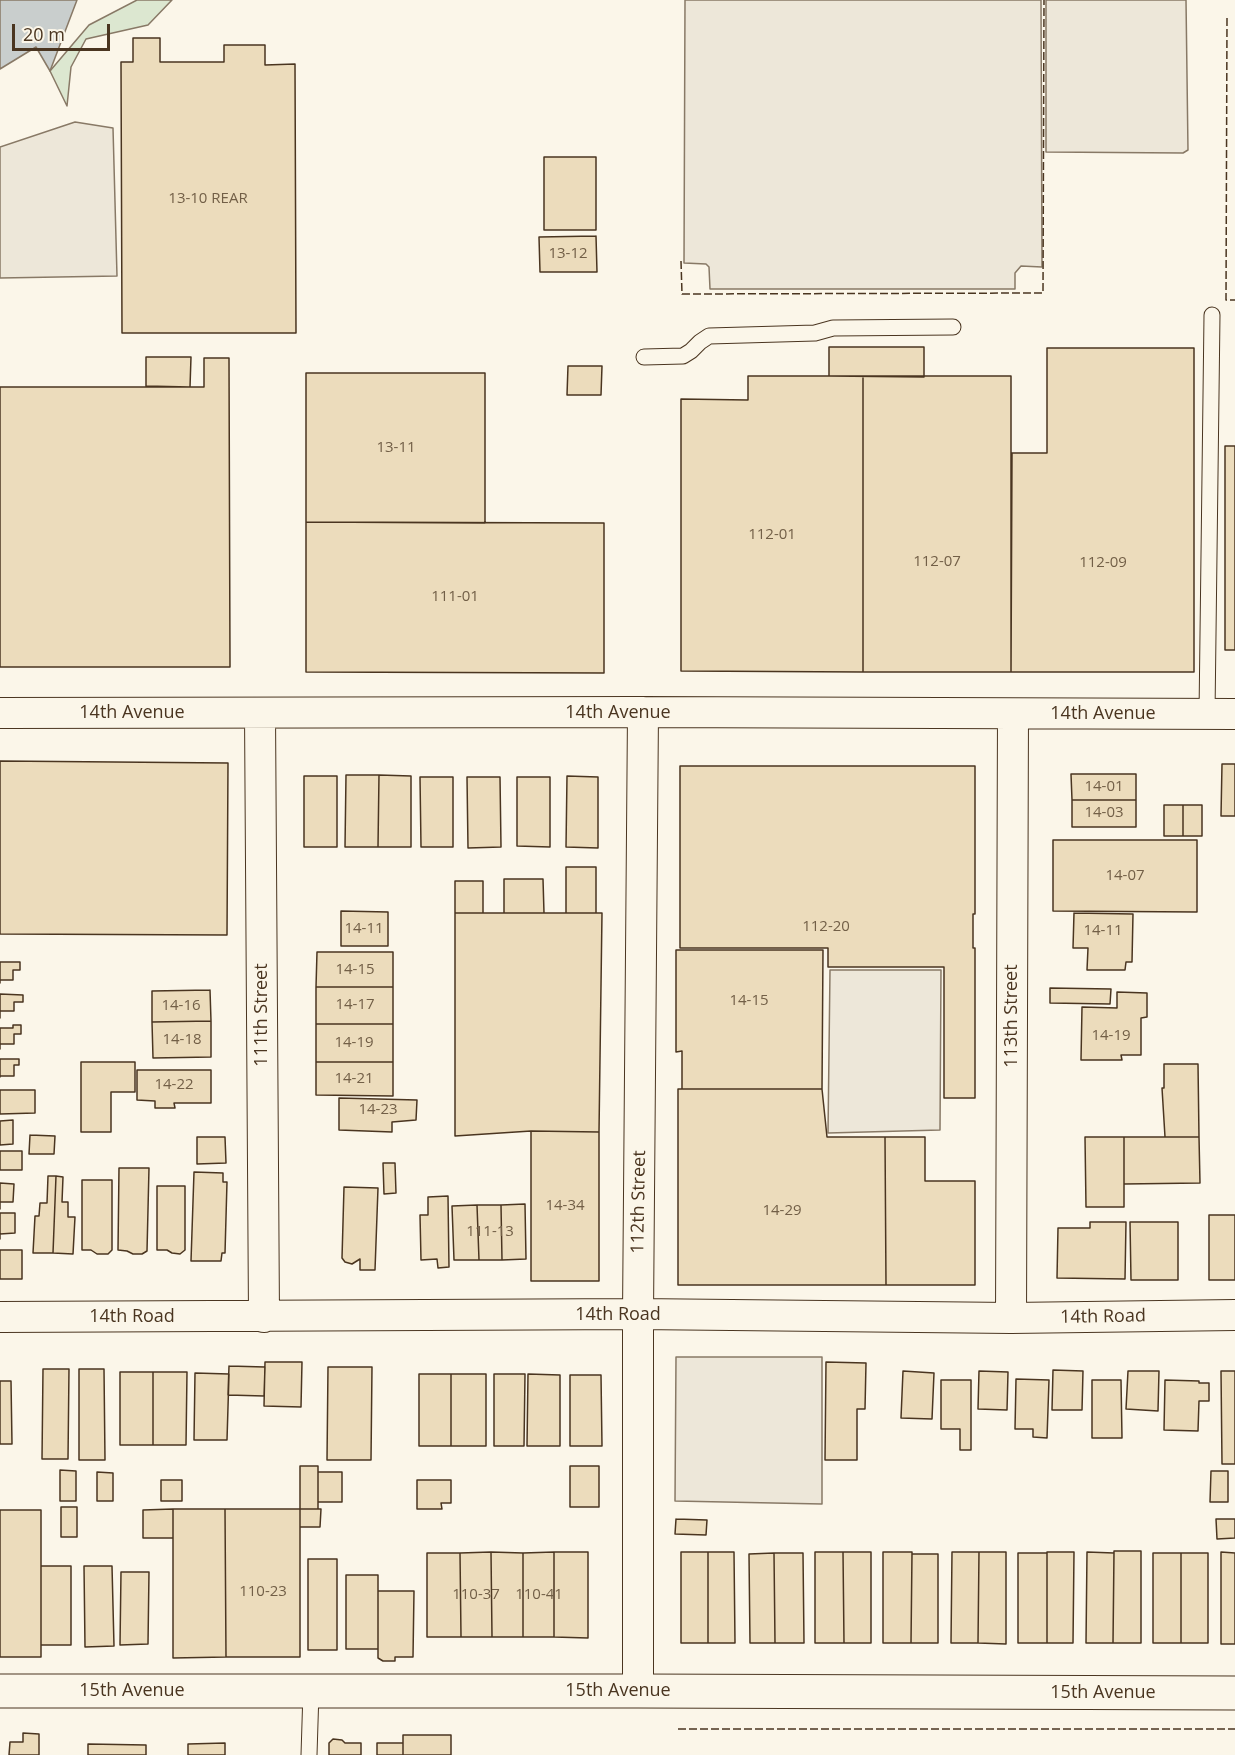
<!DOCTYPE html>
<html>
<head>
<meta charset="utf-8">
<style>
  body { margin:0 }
  #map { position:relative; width:1235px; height:1755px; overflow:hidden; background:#fbf6e9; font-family:"Open Sans",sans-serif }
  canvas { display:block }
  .scale { position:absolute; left:12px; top:24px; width:98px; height:27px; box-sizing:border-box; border:3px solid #4a3520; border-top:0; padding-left:8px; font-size:18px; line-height:21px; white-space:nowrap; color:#4a3520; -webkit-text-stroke:4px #fbf6e9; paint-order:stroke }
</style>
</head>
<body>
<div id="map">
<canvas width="1235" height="1755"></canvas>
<div class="scale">20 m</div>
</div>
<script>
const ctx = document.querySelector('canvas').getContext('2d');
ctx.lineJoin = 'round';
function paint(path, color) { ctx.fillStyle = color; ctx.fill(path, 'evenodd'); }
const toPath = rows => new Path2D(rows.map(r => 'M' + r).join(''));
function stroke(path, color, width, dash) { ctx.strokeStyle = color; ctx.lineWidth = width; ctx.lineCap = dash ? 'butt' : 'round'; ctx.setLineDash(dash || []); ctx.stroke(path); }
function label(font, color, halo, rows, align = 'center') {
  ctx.font = font + ' "Open Sans",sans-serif'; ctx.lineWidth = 4.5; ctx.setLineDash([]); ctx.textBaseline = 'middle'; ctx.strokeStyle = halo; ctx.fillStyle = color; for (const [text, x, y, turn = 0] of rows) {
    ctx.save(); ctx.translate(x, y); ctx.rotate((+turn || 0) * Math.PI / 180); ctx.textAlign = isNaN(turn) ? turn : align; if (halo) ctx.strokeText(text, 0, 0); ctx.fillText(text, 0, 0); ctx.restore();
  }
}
const green = toPath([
  [137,0,172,0,148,25,86,39,71,67,67,106,50,71,89,25,137,0]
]);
const parking = toPath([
  [685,0,1041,0,1042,267,1021,266,1015,273,1015,289,710,289,709,267,706,264,684,263,685,0],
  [1046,0,1186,0,1188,150,1183,153,1046,152,1046,0],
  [75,122,113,128,117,276,0,278,0,147,75,122],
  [830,970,941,970,940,1130,828,1133,830,970],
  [676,1357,822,1357,822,1504,675,1501,676,1357]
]);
const water = toPath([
  [0,0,77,0,50,71,36,47,0,69,0,0]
]);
const building = toPath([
  [133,38,160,38,160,62,224,62,224,45,265,45,265,65,295,64,296,333,122,333,121,62,133,62,133,38],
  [544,157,596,157,596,230,544,230,544,157],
  [596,236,597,272,540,272,539,237,596,236],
  [829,347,924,347,924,377,829,376,829,347],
  [1047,348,1194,348,1194,672,1011,672,1012,453,1047,453,1047,348],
  [146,357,191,357,190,387,146,386,146,357],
  [204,358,229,358,230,667,0,667,0,387,204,387,204,358],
  [568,366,602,366,601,395,567,395,568,366],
  [306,373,485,373,485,523,306,522,306,373],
  [748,376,863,376,863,672,681,671,681,399,748,400,748,376],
  [863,376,1011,376,1011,672,863,672,863,376],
  [1225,446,1235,446,1235,650,1225,650,1225,446],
  [306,522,604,523,604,673,306,672,306,522],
  [0,761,228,763,227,935,0,934,0,761],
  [1222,764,1235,764,1235,816,1221,816,1222,764],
  [680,766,975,766,975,914,973,914,973,948,975,948,975,1098,944,1098,944,967,828,967,828,948,680,948,680,766],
  [1071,774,1136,774,1136,800,1072,800,1071,774],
  [346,775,379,775,378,847,345,847,346,775],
  [379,775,411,776,411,847,378,847,379,775],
  [304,776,337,776,337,847,304,847,304,776],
  [567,776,598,777,598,848,566,847,567,776],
  [420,777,453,777,453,847,421,847,420,777],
  [467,777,500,777,501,847,468,848,467,777],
  [517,777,550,777,550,847,517,846,517,777],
  [1072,800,1136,800,1136,827,1072,827,1072,800],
  [1164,805,1183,805,1183,836,1164,836,1164,805],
  [1183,805,1202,805,1202,836,1183,836,1183,805],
  [1053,840,1197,840,1197,912,1053,911,1053,840],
  [566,867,596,867,596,913,566,913,566,867],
  [504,879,543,879,544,913,504,913,504,879],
  [455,881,483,881,483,913,455,913,455,881],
  [341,911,388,912,388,946,341,946,341,911],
  [455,913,602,913,599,1132,531,1131,455,1136,455,913],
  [1074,913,1133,914,1132,962,1126,962,1125,970,1087,970,1088,948,1073,948,1074,913],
  [676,950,823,950,822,1089,682,1089,682,1051,676,1052,676,950],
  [317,952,393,952,393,987,316,987,317,952],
  [0,962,20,962,20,970,13,970,13,980,0,980,0,983,0,962],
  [316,987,393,987,393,1024,316,1024,316,987],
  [1050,988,1111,989,1110,1004,1050,1003,1050,988],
  [210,990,211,1021,152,1022,152,991,210,990],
  [1117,992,1147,993,1147,1017,1141,1018,1141,1055,1121,1055,1122,1060,1081,1060,1082,1007,1117,1008,1117,992],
  [0,994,23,995,23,1002,14,1002,14,1011,0,1011,0,1018,0,994],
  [211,1021,211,1057,153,1058,152,1022,211,1021],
  [316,1024,393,1024,393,1062,316,1062,316,1024],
  [13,1025,21,1025,21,1034,14,1034,14,1044,0,1044,0,1049,0,1028,13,1028,13,1025],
  [0,1059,19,1059,19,1065,14,1065,14,1076,0,1076,0,1077,0,1059],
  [81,1062,135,1062,135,1092,111,1092,111,1132,81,1132,81,1062],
  [316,1062,393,1062,393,1096,316,1095,316,1062],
  [1164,1064,1198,1064,1199,1137,1165,1137,1162,1088,1164,1088,1164,1064],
  [137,1070,211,1070,211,1103,174,1103,175,1108,155,1108,155,1101,137,1100,137,1070],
  [678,1089,822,1089,827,1137,885,1137,886,1285,678,1285,678,1089],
  [0,1090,35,1090,35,1113,0,1114,0,1090],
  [339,1098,417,1100,416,1120,392,1122,392,1132,339,1130,339,1098],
  [13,1120,13,1144,0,1145,0,1121,13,1120],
  [531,1131,599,1132,599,1281,531,1281,531,1131],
  [30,1135,55,1136,54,1154,29,1154,30,1135],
  [197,1137,225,1137,226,1163,197,1164,197,1137],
  [885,1137,925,1137,925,1181,975,1181,975,1285,886,1285,885,1137],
  [1085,1137,1124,1137,1124,1207,1086,1207,1085,1137],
  [1124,1137,1199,1137,1200,1183,1124,1184,1124,1137],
  [0,1151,22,1151,22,1170,0,1170,0,1151],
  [383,1163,395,1163,396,1193,384,1194,383,1163],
  [119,1168,149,1168,147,1251,142,1254,133,1254,127,1251,118,1250,119,1168],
  [194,1172,223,1173,223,1182,227,1182,225,1253,222,1253,221,1261,191,1261,194,1172],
  [48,1176,56,1176,53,1253,33,1253,35,1216,39,1216,40,1203,47,1203,48,1176],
  [56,1176,63,1177,62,1202,68,1202,68,1217,75,1217,73,1254,53,1253,56,1176],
  [82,1180,112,1180,112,1250,108,1254,97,1254,91,1250,82,1250,82,1180],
  [0,1183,14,1184,13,1202,0,1202,0,1209,0,1183],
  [157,1186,185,1186,185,1250,180,1254,172,1253,167,1250,157,1250,157,1186],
  [344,1187,378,1188,375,1270,360,1270,360,1259,352,1264,345,1262,342,1258,344,1187],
  [448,1196,449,1267,438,1268,437,1259,421,1260,420,1215,428,1215,428,1197,448,1196],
  [525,1204,526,1259,502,1260,501,1205,525,1204],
  [477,1205,479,1260,454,1260,452,1206,477,1205],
  [477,1205,501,1205,502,1260,479,1260,477,1205],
  [0,1213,15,1213,15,1233,0,1234,0,1239,0,1213],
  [1209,1215,1235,1215,1235,1280,1209,1280,1209,1215],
  [1090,1222,1126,1222,1125,1279,1057,1278,1058,1228,1090,1228,1090,1222],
  [1130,1222,1178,1222,1178,1280,1131,1280,1130,1222],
  [0,1250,22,1250,22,1279,0,1279,0,1250],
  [265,1362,302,1362,301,1407,264,1406,265,1362],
  [826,1362,866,1363,865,1409,857,1409,857,1460,825,1460,826,1362],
  [229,1366,265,1367,264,1396,228,1395,229,1366],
  [328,1367,372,1367,371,1460,327,1460,328,1367],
  [43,1369,69,1369,68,1459,42,1459,43,1369],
  [79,1369,104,1369,105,1460,79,1460,79,1369],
  [1053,1370,1083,1371,1082,1410,1052,1410,1053,1370],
  [903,1371,934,1373,932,1419,901,1418,903,1371],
  [979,1371,1008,1372,1007,1410,978,1409,979,1371],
  [1128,1371,1159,1371,1158,1411,1126,1409,1128,1371],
  [1221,1371,1235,1371,1235,1464,1222,1464,1221,1371],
  [120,1372,153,1372,153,1445,120,1445,120,1372],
  [153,1372,187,1372,186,1445,153,1445,153,1372],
  [195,1373,229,1374,227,1440,194,1440,195,1373],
  [419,1374,451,1374,451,1446,419,1446,419,1374],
  [451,1374,486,1374,486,1446,451,1446,451,1374],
  [494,1374,525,1374,524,1446,494,1446,494,1374],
  [528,1374,560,1375,560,1446,527,1446,528,1374],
  [570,1375,601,1375,602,1446,570,1446,570,1375],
  [1016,1379,1049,1380,1047,1438,1033,1437,1033,1429,1015,1429,1016,1379],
  [941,1380,971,1380,971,1450,960,1450,960,1429,941,1429,941,1380],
  [1092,1380,1121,1380,1122,1438,1092,1438,1092,1380],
  [1165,1380,1199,1381,1199,1383,1209,1383,1209,1401,1199,1401,1198,1431,1164,1430,1165,1380],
  [0,1381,11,1381,12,1444,0,1444,0,1381],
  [300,1466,318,1466,318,1509,300,1509,300,1466],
  [570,1466,599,1466,599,1507,570,1507,570,1466],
  [60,1470,76,1471,76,1501,60,1501,60,1470],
  [1211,1471,1228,1471,1228,1502,1210,1502,1211,1471],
  [97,1472,113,1473,113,1501,97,1501,97,1472],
  [318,1472,342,1472,342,1502,318,1502,318,1472],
  [161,1480,182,1480,182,1501,161,1501,161,1480],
  [417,1480,451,1480,451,1503,441,1503,442,1509,417,1509,417,1480],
  [61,1507,77,1507,77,1537,61,1537,61,1507],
  [173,1509,225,1509,226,1657,173,1658,173,1509],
  [173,1509,173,1538,143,1538,143,1510,173,1509],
  [225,1509,300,1509,300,1657,226,1657,225,1509],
  [300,1509,321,1509,320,1527,300,1527,300,1509],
  [0,1510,41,1510,41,1657,0,1657,0,1510],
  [676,1519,707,1520,706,1535,675,1534,676,1519],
  [1216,1519,1235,1519,1235,1538,1217,1539,1216,1519],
  [1114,1551,1141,1551,1141,1643,1113,1643,1114,1551],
  [491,1552,492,1637,461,1637,460,1553,491,1552],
  [491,1552,523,1553,523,1637,492,1637,491,1552],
  [554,1552,554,1637,523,1637,523,1553,554,1552],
  [554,1552,588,1552,588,1638,554,1637,554,1552],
  [681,1552,708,1552,708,1643,681,1643,681,1552],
  [708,1552,734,1552,735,1643,708,1643,708,1552],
  [815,1552,843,1552,844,1643,815,1643,815,1552],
  [843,1552,871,1552,871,1643,844,1643,843,1552],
  [883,1552,912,1552,911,1643,883,1643,883,1552],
  [952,1552,979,1552,978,1643,951,1643,952,1552],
  [979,1552,1006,1552,1006,1644,978,1643,979,1552],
  [1047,1552,1074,1552,1073,1643,1047,1643,1047,1552],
  [1087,1552,1114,1553,1113,1643,1086,1643,1087,1552],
  [1221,1552,1235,1553,1235,1644,1221,1644,1221,1552],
  [427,1553,460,1553,461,1637,427,1637,427,1553],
  [774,1553,775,1643,750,1643,749,1554,774,1553],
  [774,1553,803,1553,804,1643,775,1643,774,1553],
  [1018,1553,1047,1553,1047,1643,1018,1643,1018,1553],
  [1153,1553,1181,1553,1181,1643,1153,1643,1153,1553],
  [1181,1553,1208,1553,1208,1643,1181,1643,1181,1553],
  [912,1554,938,1554,938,1643,911,1643,912,1554],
  [308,1559,337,1559,337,1650,308,1650,308,1559],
  [41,1566,71,1566,71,1645,41,1645,41,1566],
  [84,1566,112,1566,114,1646,85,1647,84,1566],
  [121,1572,149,1572,148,1644,120,1645,121,1572],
  [346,1575,378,1575,378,1649,346,1649,346,1575],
  [378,1591,414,1591,413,1657,395,1657,395,1661,383,1661,378,1658,378,1591],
  [23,1733,39,1734,39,1755,9,1755,10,1742,23,1742,23,1733],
  [403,1735,451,1735,451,1755,403,1755,403,1735],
  [333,1739,342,1740,345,1743,361,1743,361,1755,329,1755,329,1743,333,1739],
  [225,1743,225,1755,188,1755,188,1744,225,1743],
  [377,1743,403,1743,403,1755,377,1755,377,1743],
  [88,1744,146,1745,146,1755,88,1755,88,1744]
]);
const lane = toPath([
  [644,357,683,356,691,351,700,342,709,336,815,333,833,328,953,327],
  [1207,714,1212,315],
  [309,1755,311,1691]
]);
const street = toPath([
  [0,713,643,712,1235,714],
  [260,713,264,1317],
  [0,1317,638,1314,1011,1318,1235,1315],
  [1011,1318,1013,714],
  [638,1691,638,1314,643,712]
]);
const secondary = toPath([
  [0,1691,638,1691,1235,1693]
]);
const fence = toPath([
  [1227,18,1226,300,1235,300],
  [681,261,682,294,1043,293,1044,0],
  [678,1729,1235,1729]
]);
const numberNames = [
  ["13-10 REAR",208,199],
  ["13-12",568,254],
  ["13-11",396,448],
  ["112-01",772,535],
  ["112-07",937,562],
  ["112-09",1103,563],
  ["111-01",455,597],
  ["14-01",1104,787],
  ["14-03",1104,813],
  ["14-07",1125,876],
  ["112-20",826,927],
  ["14-11",364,929],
  ["14-11",1103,931],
  ["14-15",355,970],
  ["14-15",749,1001],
  ["14-17",355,1005],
  ["14-16",181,1006],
  ["14-19",1111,1036],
  ["14-18",182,1040],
  ["14-19",354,1043],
  ["14-21",354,1079],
  ["14-22",174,1085],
  ["14-23",378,1110],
  ["14-34",565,1206],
  ["14-29",782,1211],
  ["111-13",490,1232],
  ["110-23",263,1592],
  ["110-37",476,1595],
  ["110-41",539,1595]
];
const streetNames = [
  ["14th Avenue",132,713],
  ["14th Avenue",618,713],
  ["14th Avenue",1103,714],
  ["111th Street",262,1015,-90],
  ["113th Street",1012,1016,-90],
  ["112th Street",639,1202,-89],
  ["14th Road",618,1315],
  ["14th Road",132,1317],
  ["14th Road",1103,1317,-1],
  ["15th Avenue",132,1691],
  ["15th Avenue",618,1691],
  ["15th Avenue",1103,1693]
];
paint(green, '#dce7d0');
stroke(green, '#887966', 1.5);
paint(parking, '#ede7d9');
stroke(parking, '#887966', 1.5);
paint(water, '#c9cecd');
stroke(water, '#887966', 1.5);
paint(building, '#ecdcbc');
stroke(building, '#4a3520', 1.5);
stroke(lane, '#4a3520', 17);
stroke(street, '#4a3520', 32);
stroke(secondary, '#4a3520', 35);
stroke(lane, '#fbf6e9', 15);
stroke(street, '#fbf6e9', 30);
stroke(secondary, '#fbf6e9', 33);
stroke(fence, '#4a3520', 1.5, [8, 3]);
label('15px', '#725f47', null, numberNames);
label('18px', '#4a3520', '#fbf6e9', streetNames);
</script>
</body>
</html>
